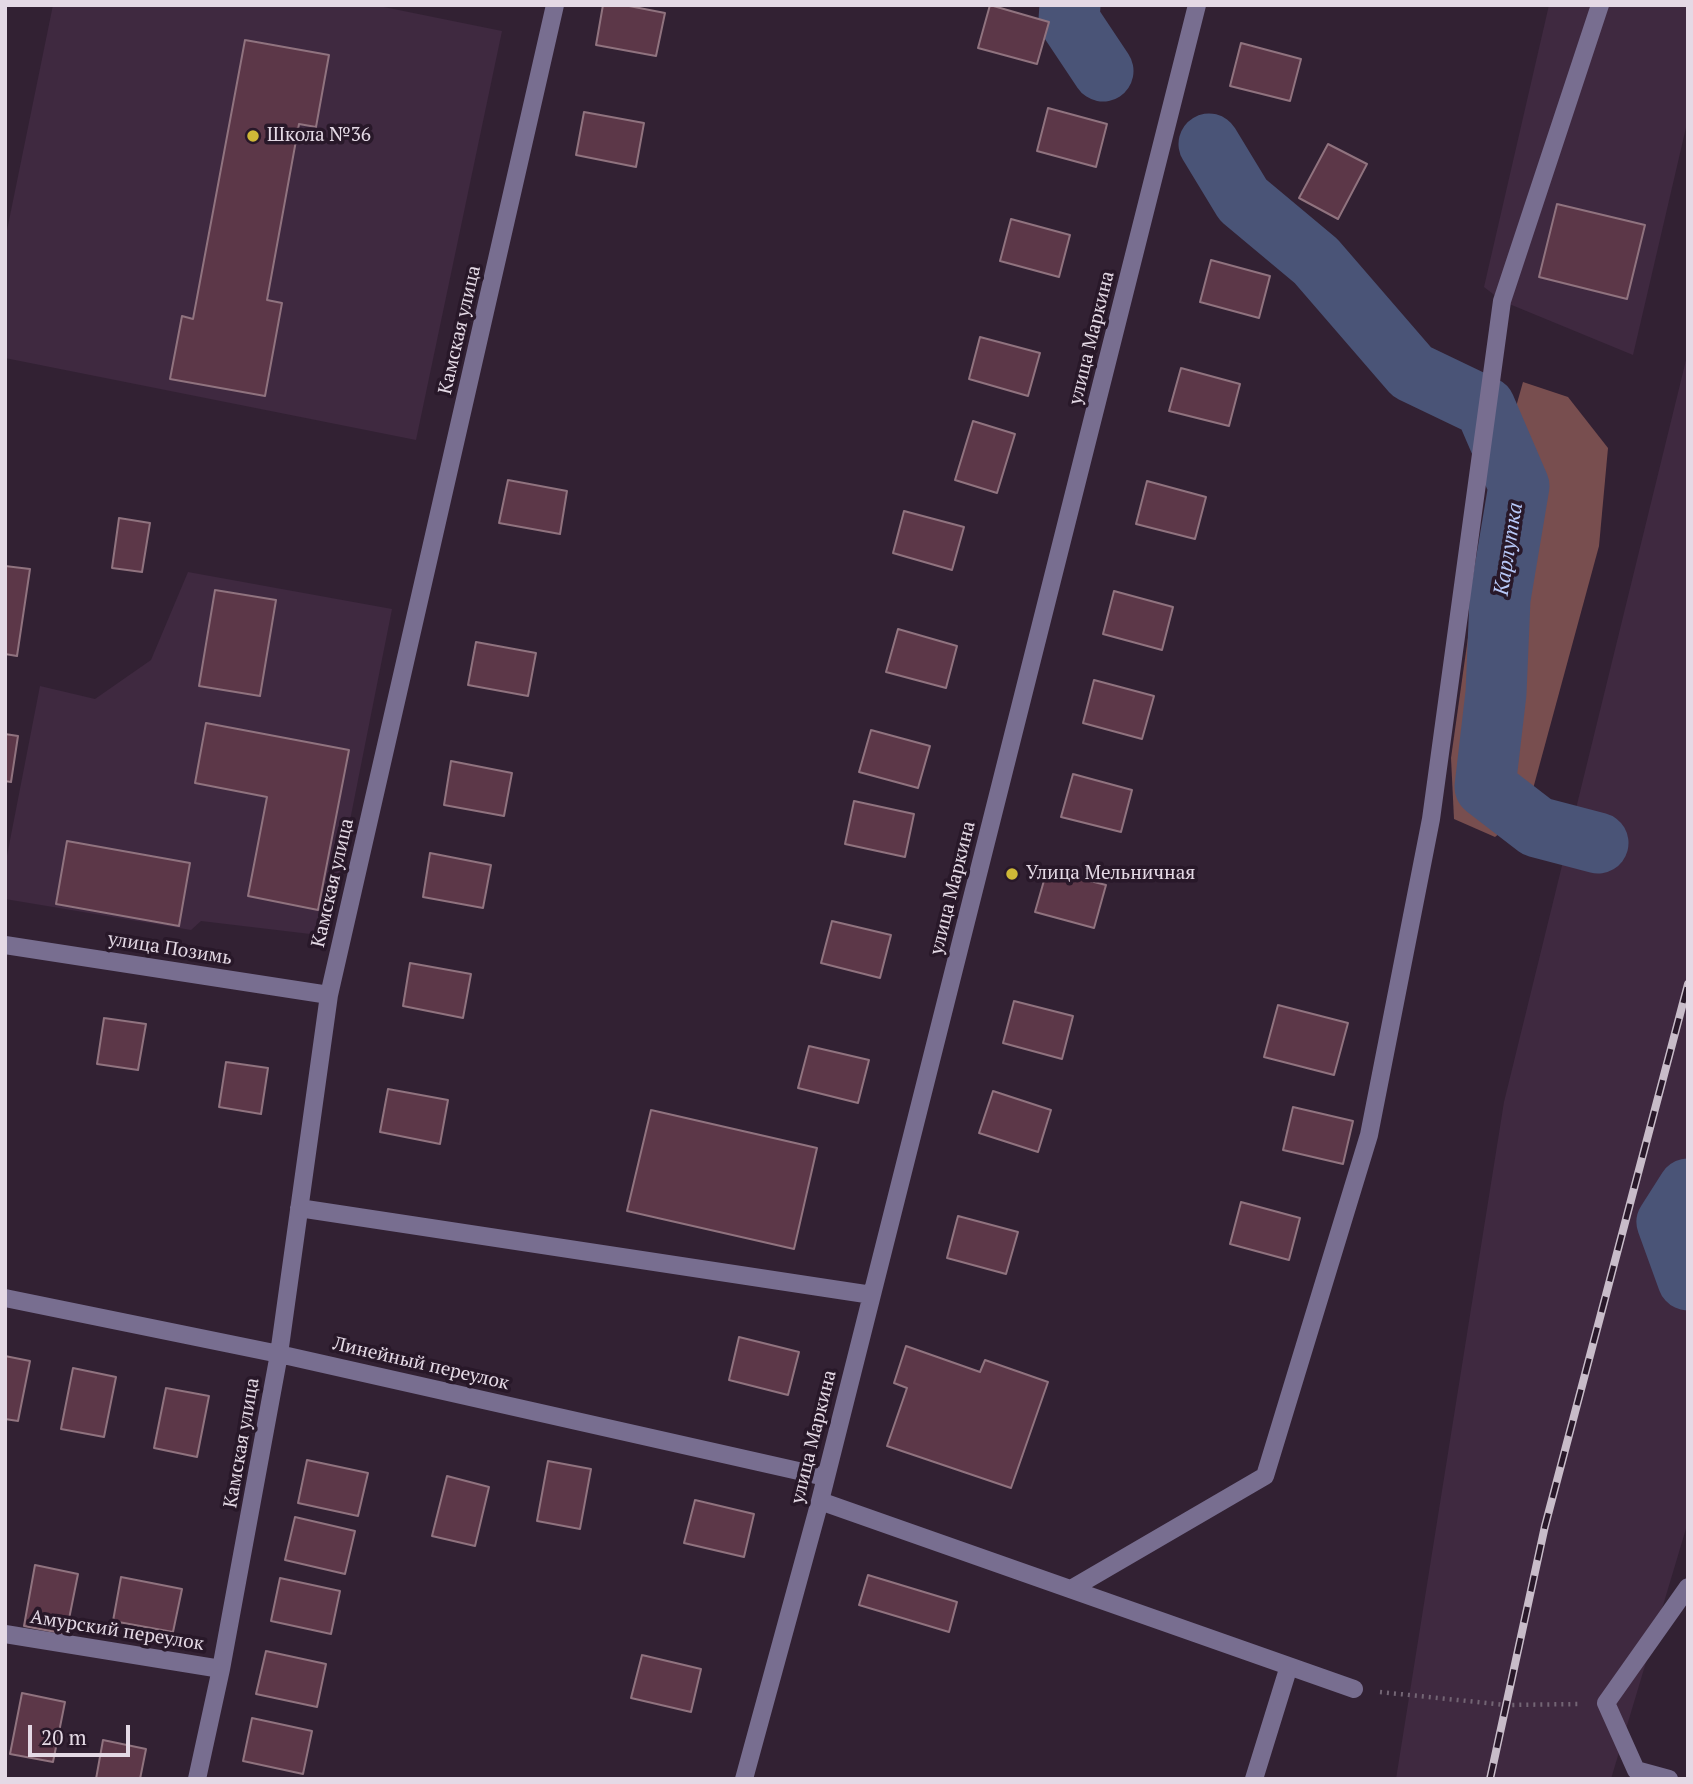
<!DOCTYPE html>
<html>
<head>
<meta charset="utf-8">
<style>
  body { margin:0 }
  #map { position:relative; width:1693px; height:1784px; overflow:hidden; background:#322133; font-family:"PT Serif",serif }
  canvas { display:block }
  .frame { position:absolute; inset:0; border:7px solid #e4d9e5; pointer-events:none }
  .scale { position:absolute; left:28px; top:1725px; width:102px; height:32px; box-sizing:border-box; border:4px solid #e4d9e5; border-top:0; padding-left:9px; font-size:21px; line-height:24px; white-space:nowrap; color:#e4d9e5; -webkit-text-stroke:5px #281829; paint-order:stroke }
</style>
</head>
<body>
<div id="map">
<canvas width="1693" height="1784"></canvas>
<div class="frame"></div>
<div class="scale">20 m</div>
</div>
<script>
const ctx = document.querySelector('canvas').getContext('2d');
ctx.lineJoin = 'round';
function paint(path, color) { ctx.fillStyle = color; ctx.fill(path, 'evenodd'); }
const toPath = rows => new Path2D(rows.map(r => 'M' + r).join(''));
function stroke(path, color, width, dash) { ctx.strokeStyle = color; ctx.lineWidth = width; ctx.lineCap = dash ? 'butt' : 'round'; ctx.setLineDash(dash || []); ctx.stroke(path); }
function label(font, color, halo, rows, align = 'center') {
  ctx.font = font + ' "PT Serif",serif'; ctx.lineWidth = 7; ctx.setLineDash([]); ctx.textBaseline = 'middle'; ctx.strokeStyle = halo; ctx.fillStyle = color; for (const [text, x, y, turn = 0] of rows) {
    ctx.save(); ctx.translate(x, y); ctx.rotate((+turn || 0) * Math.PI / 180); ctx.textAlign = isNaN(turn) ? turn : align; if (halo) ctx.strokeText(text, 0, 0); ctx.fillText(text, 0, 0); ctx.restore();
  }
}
const built = toPath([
  [53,5,374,5,502,31,416,440,5,358,5,240],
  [1549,5,1688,5,1688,119,1633,355,1502,301,1484,287],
  [1688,352,1688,1522,1611,1779,1396,1779,1504,1102],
  [188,572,392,609,327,936,201,921,191,930,5,899,5,866,40,686,95,699,151,660]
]);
const forest = toPath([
  [1523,382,1568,397,1608,448,1599,546,1527,811,1495,837,1454,819,1451,758,1485,517]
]);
const river = toPath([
  [1070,5,1069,20,1103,71],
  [1209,144,1243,200,1316,261,1412,372,1485,407,1519,486,1500,599,1496,693,1485,787,1537,827,1598,843],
  [1688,1189,1667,1222,1688,1280]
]);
const building = toPath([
  [603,5,624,5,665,13,656,56,596,45,603,5],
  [990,5,1049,22,1037,64,978,48,990,5],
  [245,40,329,55,316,127,299,124,267,300,282,303,265,396,170,379,182,316,193,319,245,40],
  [1241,43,1301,59,1290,101,1230,86,1241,43],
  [1048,108,1107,124,1096,167,1037,151,1048,108],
  [584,112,644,123,636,167,576,155,584,112],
  [1328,144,1367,164,1338,219,1299,198,1328,144],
  [1557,204,1645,225,1627,299,1539,277,1557,204],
  [1011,219,1070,235,1059,277,1000,261,1011,219],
  [1211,260,1270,276,1259,318,1200,302,1211,260],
  [980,337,1040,353,1028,396,969,379,980,337],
  [1181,368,1240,384,1229,426,1169,411,1181,368],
  [973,421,1015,434,997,493,955,480,973,421],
  [508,480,567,491,560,534,499,523,508,480],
  [1147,481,1206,497,1195,539,1136,524,1147,481],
  [904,511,964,527,952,570,893,553,904,511],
  [119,518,150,523,142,572,112,568,119,518],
  [5,566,30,569,17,656,5,654,5,566],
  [215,590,276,600,260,696,199,686,215,590],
  [1114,591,1173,607,1162,650,1103,634,1114,591],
  [898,629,957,646,946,688,886,672,898,629],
  [476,642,536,653,528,696,468,685,476,642],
  [1094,680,1154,696,1142,739,1083,723,1094,680],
  [206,723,349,750,318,910,248,896,267,797,195,783,206,723],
  [871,730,930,746,918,788,859,772,871,730],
  [5,734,18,736,11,782,5,781,5,734],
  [451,761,512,773,504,816,444,805,451,761],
  [1073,774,1132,790,1121,832,1061,817,1073,774],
  [854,801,914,814,905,857,845,844,854,801],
  [67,841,190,863,179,926,56,904,67,841],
  [430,853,491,865,483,908,423,897,430,853],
  [1047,870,1106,885,1094,928,1035,912,1047,870],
  [832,921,891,935,880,978,821,963,832,921],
  [410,963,471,974,463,1018,403,1006,410,963],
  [1014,1001,1073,1016,1062,1059,1003,1043,1014,1001],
  [1278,1005,1348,1023,1334,1075,1264,1057,1278,1005],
  [104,1018,146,1024,138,1070,97,1064,104,1018],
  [809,1046,869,1060,858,1103,798,1088,809,1046],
  [226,1062,268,1068,261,1114,219,1107,226,1062],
  [388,1089,448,1100,440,1144,380,1132,388,1089],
  [993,1091,1051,1110,1038,1152,979,1133,993,1091],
  [1293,1107,1353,1121,1343,1164,1283,1150,1293,1107],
  [651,1110,817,1148,794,1249,627,1211,651,1110],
  [1241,1202,1300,1218,1289,1260,1230,1244,1241,1202],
  [958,1216,1018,1232,1006,1274,947,1258,958,1216],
  [739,1337,799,1352,788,1395,729,1380,739,1337],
  [906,1346,980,1372,985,1360,1048,1382,1011,1488,887,1446,907,1388,894,1383,906,1346],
  [5,1356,30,1361,18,1421,5,1419,5,1356],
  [73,1368,116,1377,104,1437,61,1429,73,1368],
  [166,1388,209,1396,197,1457,154,1448,166,1388],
  [307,1460,368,1473,358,1516,298,1503,307,1460],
  [548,1461,591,1469,580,1529,537,1521,548,1461],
  [447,1476,489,1487,475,1546,432,1536,447,1476],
  [695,1500,754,1514,744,1557,684,1543,695,1500],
  [295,1517,355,1531,345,1574,285,1560,295,1517],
  [35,1565,78,1574,66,1634,24,1626,35,1565],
  [868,1575,957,1602,949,1632,859,1605,868,1575],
  [121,1577,182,1589,173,1632,113,1621,121,1577],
  [280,1578,340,1591,331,1634,271,1621,280,1578],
  [266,1651,326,1664,317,1707,256,1694,266,1651],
  [642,1655,701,1669,691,1712,631,1698,642,1655],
  [22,1693,65,1702,53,1762,10,1754,22,1693],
  [252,1718,312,1731,303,1774,243,1761,252,1718],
  [103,1740,146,1749,140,1779,96,1779,103,1740]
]);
const path = toPath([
  [1380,1692,1506,1705,1580,1704]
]);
const minor = toPath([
  [5,945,329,995],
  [299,1208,872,1295],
  [5,1298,279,1354,825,1477],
  [820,1501,1354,1689],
  [1071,1589,1265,1476,1369,1135,1431,819,1502,301,1600,5],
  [5,1634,221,1669],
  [197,1779,221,1669,279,1354,329,995,555,5],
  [744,1779,820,1501,1197,5],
  [1254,1779,1289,1666],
  [1669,1779,1636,1770,1606,1703,1688,1587]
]);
const rail = toPath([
  [1490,1779,1545,1526,1688,984]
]);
const markers = [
  [253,136,7,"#cfb837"],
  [1012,874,7,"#cfb837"]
];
const poiNames = [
  ["Школа №36",267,136],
  ["Улица Мельничная",1026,874]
];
const streetNames = [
  ["Камская улица",460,330,-77],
  ["улица Маркина",1092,338,-76],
  ["Камская улица",333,883,-77],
  ["улица Маркина",953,888,-76],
  ["улица Позимь",170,949,9],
  ["Линейный переулок",421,1364,13],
  ["улица Маркина",814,1437,-76],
  ["Камская улица",242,1443,-80],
  ["Амурский переулок",117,1631,9]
];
const waterNames = [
  ["Карлутка",1509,549,-81]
];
paint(built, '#3f2940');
paint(forest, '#784e4f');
stroke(river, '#4a5477', 61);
paint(building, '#5c3748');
stroke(building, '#90737f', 2);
stroke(path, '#736574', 4.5, [2, 5]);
stroke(minor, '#786e90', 18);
stroke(rail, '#c8bcc9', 8);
stroke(rail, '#281829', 5, [16]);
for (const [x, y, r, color] of markers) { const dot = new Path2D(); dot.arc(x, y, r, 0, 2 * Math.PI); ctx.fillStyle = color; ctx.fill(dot); stroke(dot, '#281829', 2.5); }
label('19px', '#e4d9e5', '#281829', poiNames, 'left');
label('19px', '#e4d9e5', '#281829', streetNames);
label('italic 21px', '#b8c8f8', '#281829', waterNames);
</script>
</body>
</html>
